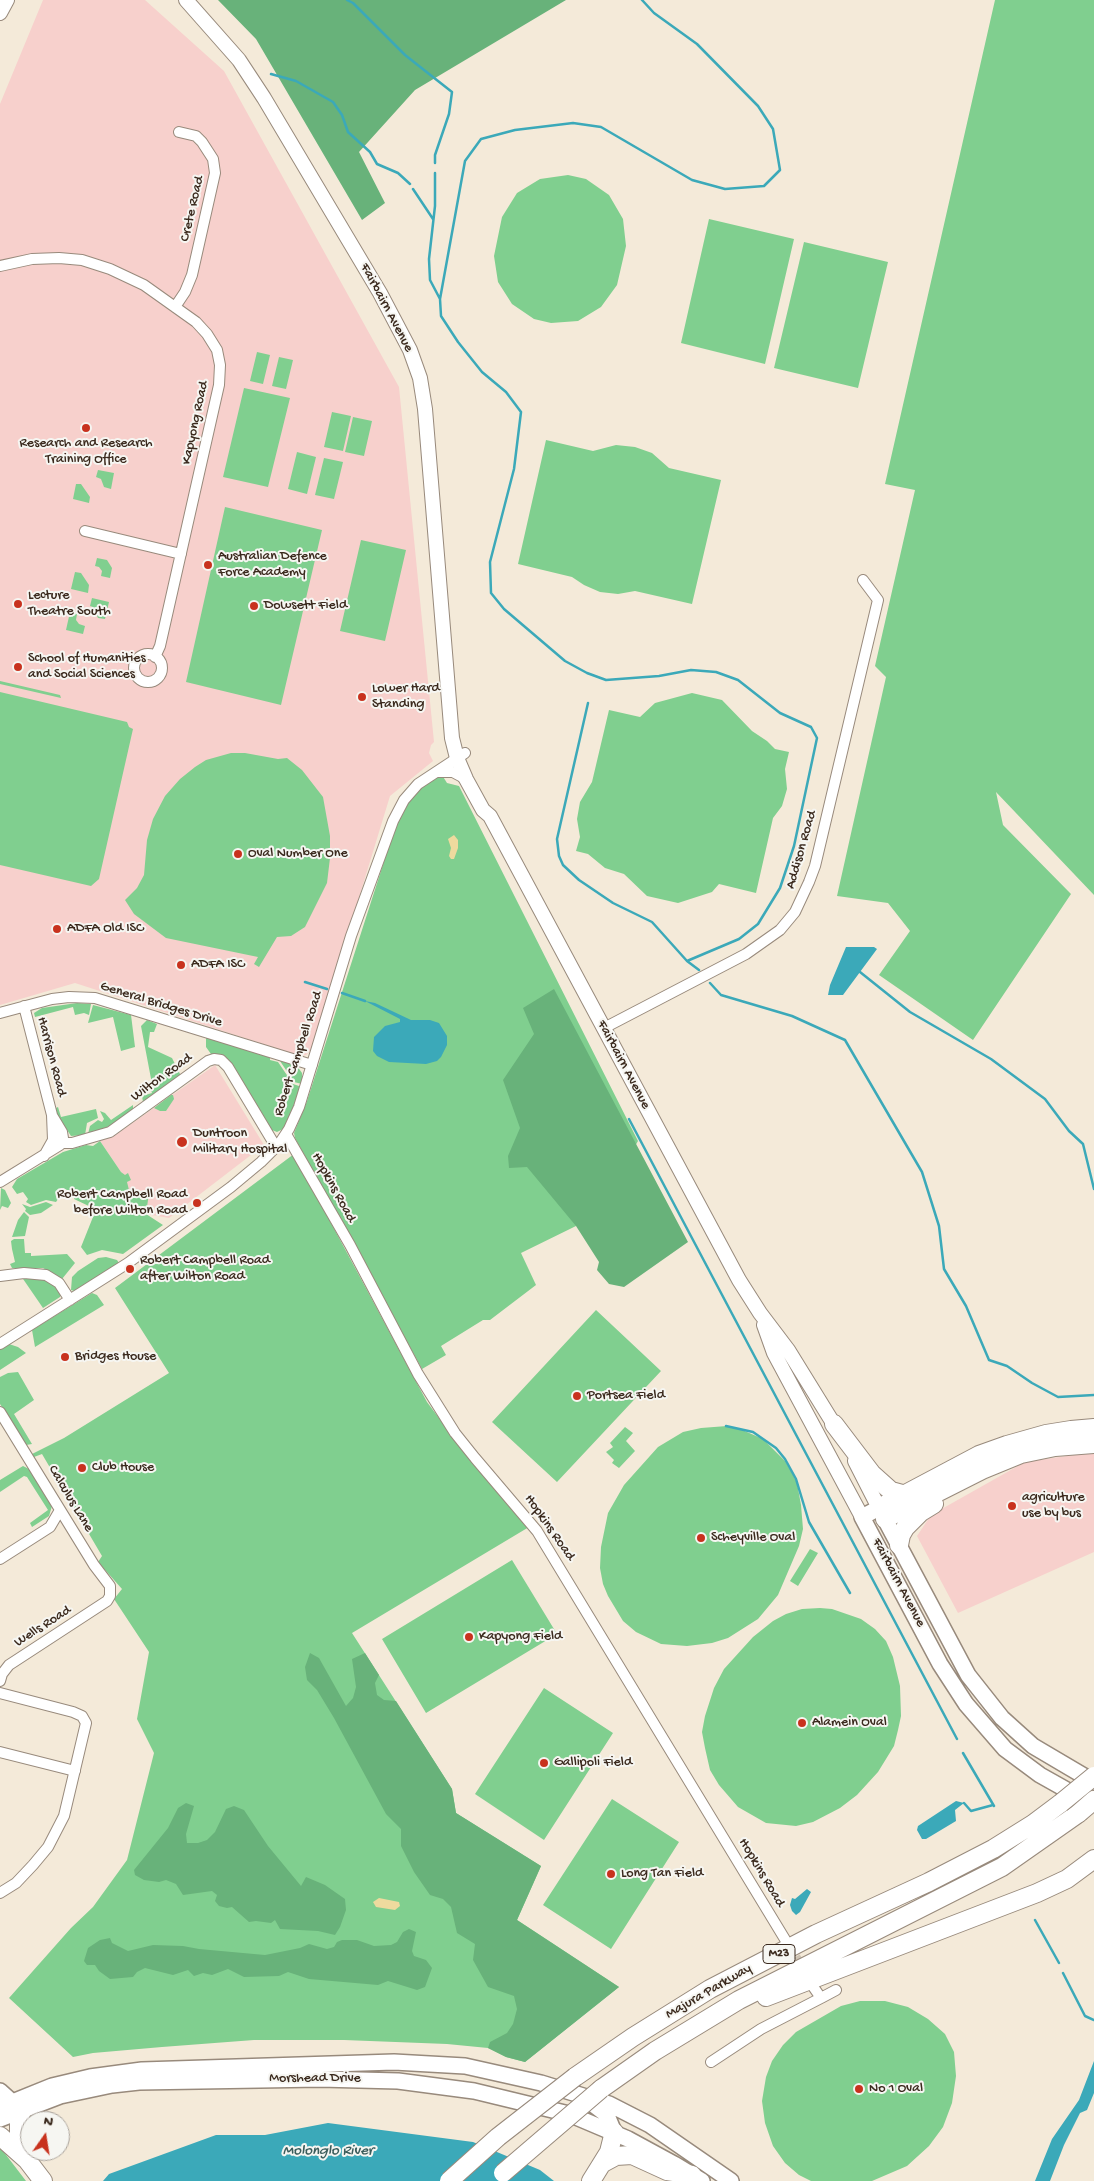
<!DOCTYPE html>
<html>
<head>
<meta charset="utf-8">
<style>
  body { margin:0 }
  #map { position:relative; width:1094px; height:2181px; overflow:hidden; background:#f4ead9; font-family:"Gochi Hand",sans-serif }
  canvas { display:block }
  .north { position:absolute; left:20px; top:2111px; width:50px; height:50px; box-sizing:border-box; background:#f6f6f2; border:1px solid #aba49d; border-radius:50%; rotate:13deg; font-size:14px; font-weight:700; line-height:20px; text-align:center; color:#3b2a1e }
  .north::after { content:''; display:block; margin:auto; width:18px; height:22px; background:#c8321e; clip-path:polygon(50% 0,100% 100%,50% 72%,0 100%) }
</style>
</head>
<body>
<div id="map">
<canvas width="1094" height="2181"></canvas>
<div class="north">N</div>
</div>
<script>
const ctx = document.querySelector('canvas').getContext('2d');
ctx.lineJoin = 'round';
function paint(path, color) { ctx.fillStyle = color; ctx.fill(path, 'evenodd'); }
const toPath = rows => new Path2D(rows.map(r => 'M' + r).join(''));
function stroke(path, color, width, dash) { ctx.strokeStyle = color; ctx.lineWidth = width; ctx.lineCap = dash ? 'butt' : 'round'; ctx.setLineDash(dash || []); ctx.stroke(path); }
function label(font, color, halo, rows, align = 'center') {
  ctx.font = font + ' "Gochi Hand",sans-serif'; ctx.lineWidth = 4; ctx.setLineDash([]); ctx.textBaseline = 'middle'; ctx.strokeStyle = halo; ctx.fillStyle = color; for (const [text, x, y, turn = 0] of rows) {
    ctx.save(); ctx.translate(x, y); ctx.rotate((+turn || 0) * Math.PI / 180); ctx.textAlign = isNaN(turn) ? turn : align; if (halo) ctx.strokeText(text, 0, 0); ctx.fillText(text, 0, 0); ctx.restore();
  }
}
const built = toPath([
  [43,0,145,0,224,71,399,387,434,742,431,745,429,753,433,761,390,796,313,1048,306,1055,300,1056,75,983,0,1005,0,104],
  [215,1065,264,1145,169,1218,146,1214,127,1187,127,1182,129,1179,128,1174,125,1176,121,1172,100,1141,117,1134],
  [1094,1452,1094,1552,958,1613,917,1536,931,1515,1025,1462]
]);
const green = toPath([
  [995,0,1094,0,1094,895,996,792,1003,825,1071,894,973,1040,879,975,910,931,888,903,837,896,886,677,875,666,915,490,885,484],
  [568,175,586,179,609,195,623,219,626,246,617,285,601,307,578,321,551,323,534,319,512,304,498,282,494,256,502,217,517,193,540,179],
  [709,219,794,239,765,364,681,343],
  [804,242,888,262,858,388,774,368],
  [257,352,270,355,263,384,250,381],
  [279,357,293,360,286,389,272,386],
  [244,388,290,398,268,487,223,477],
  [332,412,351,416,343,451,324,447],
  [353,417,372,421,364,456,345,452],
  [546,440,593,451,616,445,635,447,652,453,669,468,721,480,692,604,635,591,618,594,600,592,584,585,572,577,518,564],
  [297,452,316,457,307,494,288,489],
  [324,458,343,462,334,499,315,495],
  [98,470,114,473,111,489,104,487,101,479,96,477],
  [76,484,81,484,90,497,89,503,73,499],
  [225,507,322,530,281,705,186,682],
  [361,540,406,550,385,641,340,631],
  [97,558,107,560,112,568,110,578,101,576,102,571,99,567,95,566],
  [75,572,81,573,89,585,88,593,71,589],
  [92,598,109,602,105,619,98,618,93,607,90,606],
  [70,612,77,614,76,620,79,624,85,626,83,634,66,630],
  [0,681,60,695,61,698,0,684],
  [0,692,127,722,129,727,133,729,99,879,91,886,0,865],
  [692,693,722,700,752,731,767,741,775,749,789,752,785,769,787,789,782,806,773,818,756,893,719,884,712,892,678,903,647,896,624,874,605,868,588,854,576,851,580,837,577,819,580,802,592,782,609,710,640,717,655,703],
  [231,753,245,753,278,759,287,758,302,770,323,797,330,836,330,858,327,883,305,927,291,936,277,937,259,967,254,964,258,957,166,938,134,914,125,900,137,888,144,875,147,840,153,819,165,796,180,779,195,767,206,760],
  [442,775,447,783,459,786,638,1141,608,1193,576,1226,521,1253,536,1285,490,1320,483,1320,441,1346,446,1355,422,1369,295,1138,294,1133,307,1101,398,818,407,802,420,787,434,778],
  [77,1003,91,1004,89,1015,84,1013,75,1015,73,1007,35,1017,34,1013,42,1008],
  [93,1005,131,1015,135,1047,121,1051,113,1017,88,1023],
  [147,1020,157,1024,154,1032,150,1032,148,1047,172,1058,181,1076,143,1102,142,1096,152,1093,149,1085,152,1084,141,1026],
  [206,1036,270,1056,270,1060,278,1062,293,1084,299,1086,300,1088,292,1113,283,1129,277,1132,272,1130,231,1063,222,1056,211,1054,206,1047],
  [274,1057,297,1066,302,1073,302,1084,294,1082,280,1061],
  [171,1095,173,1095,174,1099,166,1111,160,1111,154,1108],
  [133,1105,133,1110,110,1126,88,1134,90,1126,98,1120,102,1122,104,1119,100,1111,105,1113,111,1120],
  [58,1107,61,1117,96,1109,98,1118,87,1123,85,1135,71,1136,56,1113,56,1108],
  [100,1141,121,1172,125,1175,128,1173,131,1180,127,1182,129,1190,133,1187,133,1190,149,1193,146,1214,163,1225,123,1254,102,1250,87,1255,81,1247,95,1212,92,1210,93,1208,74,1199,76,1194,65,1189,56,1202,46,1200,31,1205,26,1202,28,1199,23,1192,17,1194,12,1187,17,1179,63,1152,86,1145,93,1146],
  [294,1154,427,1402,471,1461,529,1527,352,1633,452,1789,456,1813,541,1866,517,1920,619,1987,525,2062,506,2057,488,2048,447,2044,344,2040,254,2040,162,2047,93,2053,73,2057,9,1998,71,1928,93,1907,127,1860,154,1753,137,1719,149,1652,114,1599,122,1589,98,1562,102,1556,42,1454,34,1457,32,1454,64,1438,169,1373,115,1288],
  [1,1188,5,1190,11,1203,8,1208,2,1206,0,1210],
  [46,1202,53,1205,41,1213,30,1215,25,1211,26,1209,22,1204,30,1207],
  [24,1212,29,1217,25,1236,12,1237,18,1220],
  [14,1239,24,1239,25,1253,31,1253,31,1256,67,1254,75,1263,62,1279,43,1268,12,1268,10,1264,15,1262,12,1249,11,1241],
  [106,1257,117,1260,119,1263,74,1291,71,1290,72,1277,78,1271,98,1258],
  [21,1276,36,1276,53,1282,61,1294,60,1297,43,1308],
  [92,1293,97,1295,104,1305,35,1347,32,1330],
  [596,1310,661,1371,557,1482,492,1422],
  [9,1344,18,1347,26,1353,0,1370,0,1349],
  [18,1372,34,1400,14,1414,32,1444,26,1445,0,1404,0,1377,8,1373],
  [727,1426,740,1429,763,1439,785,1461,791,1471,797,1483,801,1505,803,1529,799,1546,778,1595,758,1619,728,1638,712,1643,687,1646,661,1644,636,1632,623,1621,608,1596,603,1584,600,1568,601,1547,608,1513,624,1485,658,1447,683,1432,701,1428],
  [625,1427,633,1433,626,1441,635,1451,619,1468,612,1463,614,1460,606,1452,613,1447,610,1443],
  [23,1466,29,1469,52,1506,49,1516,32,1527,30,1523,48,1510,27,1477,24,1476,0,1492,0,1480],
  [810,1549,818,1553,798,1586,790,1581],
  [512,1560,557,1634,426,1713,382,1639],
  [820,1608,832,1609,861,1619,875,1629,886,1641,893,1657,900,1686,901,1716,898,1730,894,1746,878,1772,857,1795,840,1808,813,1822,796,1826,766,1823,738,1807,719,1785,710,1770,705,1748,702,1732,705,1716,714,1688,724,1669,753,1637,773,1621,786,1614,802,1609],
  [544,1688,613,1733,544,1840,475,1794],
  [612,1799,679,1842,611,1949,543,1905],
  [860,2001,885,2001,908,2007,928,2019,945,2034,954,2052,956,2076,952,2103,943,2127,929,2146,907,2166,872,2181,811,2181,799,2175,785,2163,773,2146,765,2123,762,2101,766,2077,772,2061,783,2045,796,2032,841,2006],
  [0,2147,26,2181,0,2181]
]);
const forest = toPath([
  [218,0,566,0,415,90,359,152,385,203,362,220,256,39],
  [554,989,688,1242,624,1287,609,1284,597,1270,599,1262,576,1226,527,1167,509,1168,508,1156,520,1128,503,1080,534,1034,523,1008],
  [310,1653,319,1658,346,1706,353,1698,356,1687,352,1659,365,1653,379,1675,375,1683,377,1695,384,1700,396,1701,452,1789,456,1813,541,1866,517,1920,619,1987,525,2062,506,2057,488,2048,490,2042,507,2033,513,2024,517,2009,514,1996,488,1987,473,1960,475,1944,457,1933,451,1907,443,1899,430,1895,414,1872,401,1846,401,1829,386,1814,334,1718,317,1690,307,1680,305,1667],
  [186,1803,194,1806,186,1834,187,1843,198,1843,207,1840,215,1832,226,1809,234,1806,244,1810,268,1846,301,1886,306,1877,325,1885,345,1899,346,1910,340,1927,335,1935,318,1931,280,1929,275,1920,271,1923,256,1921,249,1922,232,1907,227,1908,219,1906,215,1901,217,1895,212,1891,183,1895,176,1884,166,1880,159,1882,144,1880,135,1875,134,1870,168,1828,178,1808],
  [409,1929,416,1932,412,1951,414,1956,426,1960,432,1968,425,1987,417,1990,388,1981,378,1985,309,1979,288,1972,279,1976,244,1977,228,1969,212,1975,203,1973,194,1976,188,1970,173,1975,145,1968,137,1972,133,1977,110,1979,99,1971,95,1965,87,1965,84,1961,88,1948,100,1940,110,1938,112,1943,128,1951,153,1945,183,1946,199,1949,265,1955,300,1948,309,1944,327,1949,334,1947,337,1942,342,1940,357,1940,374,1946,391,1945,397,1942,403,1932]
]);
const sand = toPath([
  [454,835,458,840,458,848,454,859,451,859,449,856,451,848,448,839],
  [379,1898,399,1902,400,1906,395,1910,376,1907,373,1902]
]);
const water = toPath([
  [846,947,874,947,877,949,843,995,828,995,830,985],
  [365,1001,375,1003,411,1020,430,1020,439,1023,447,1036,447,1045,441,1057,437,1061,426,1064,389,1062,377,1056,373,1051,374,1037,385,1026,400,1022,400,1019],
  [956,1801,964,1803,955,1810,956,1821,926,1839,922,1839,917,1830,918,1826],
  [807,1889,811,1892,800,1912,796,1915,792,1911,790,1905,792,1898,795,1899],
  [1094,2061,1094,2093,1087,2110,1080,2113,1064,2145,1050,2181,1035,2181,1052,2139,1079,2100],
  [328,2123,473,2142,540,2170,554,2181,103,2181,109,2174,216,2135,265,2135]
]);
const stream = toPath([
  [347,0,353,3,405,55,452,92,449,114,435,155,435,163],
  [271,74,296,81,333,102,342,115,348,132,370,152,377,164,398,173,410,184],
  [435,173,435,206,429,259,430,280,440,299],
  [413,189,433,219],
  [588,703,557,839,559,856,563,865,579,880,613,903,652,922,687,961,739,939,758,924,780,888,794,846,817,738,811,727,780,713,738,680,716,672,691,670,659,676,606,680,587,673,565,661,504,609,491,593,490,562,514,469,521,412,506,392,482,372,458,342,441,316,440,299,465,161,481,139,515,130,573,123,601,127,692,180,725,189,764,186,780,170,773,129,758,106,697,44,654,13,642,0],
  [687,961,699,970],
  [860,972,910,1012,991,1059,1045,1099,1069,1131,1083,1144,1094,1189],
  [305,982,327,989],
  [710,983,721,995,792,1016,845,1040,922,1172,939,1226,944,1269,966,1306,989,1360,1007,1366,1032,1383,1058,1397,1094,1395],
  [342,993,365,1001],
  [629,1119,957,1739],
  [726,1426,753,1432,776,1448,785,1459,796,1479,809,1522,850,1593],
  [963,1753,994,1806],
  [964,1803,971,1811,993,1805],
  [1035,1920,1059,1963],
  [1063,1973,1085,2016,1094,2020]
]);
const streetTunnel = toPath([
  [788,1944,804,1972]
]);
const street = toPath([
  [0,266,32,259,59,258,82,260,110,269,144,285,196,322,207,334,217,350,220,365,219,385,160,646,155,657],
  [175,307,185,292,192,275,215,173,213,159,202,142,196,136,179,132],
  [85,531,181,554],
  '134 668a14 14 0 1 1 28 0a14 14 0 1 1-28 0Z',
  [436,772,453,772,466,779],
  [24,1006,52,1115,53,1140,44,1156],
  [0,1013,52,999,69,997,95,998,312,1065],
  [604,1028,746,954,780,930,795,912,809,882,815,866,878,600,863,580],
  [286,1134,350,1245,418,1374,455,1433,475,1458,537,1531,786,1941],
  [53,1140,65,1143,72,1143,110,1132,208,1061,214,1059,221,1060,228,1067,276,1147],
  [0,1182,60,1145,63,1138,62,1132,53,1117],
  [0,1276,24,1273,46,1275,59,1283,70,1300],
  [0,1344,128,1263,231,1187,261,1162,279,1144,289,1129,299,1107,351,936,393,821,404,800,418,784,465,753],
  [0,1412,94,1565,110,1586,110,1596,107,1601,9,1665,2,1674,0,1681],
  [0,1559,50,1527,60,1510],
  [0,1693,73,1712,82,1716,86,1723,64,1816,48,1847,33,1865,16,1883,0,1893],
  [0,1752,75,1771],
  [821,1998,836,1990],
  [711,2062,761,2029,821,1998,812,1985]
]);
const secondary = toPath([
  [186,0,239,60,264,98,380,293,410,350,420,378,425,409,452,738,457,758,466,779,483,810,490,816,739,1280,760,1313,788,1350,838,1431],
  [0,13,7,0],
  [764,1325,774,1353,862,1517],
  [855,1461,879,1508]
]);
const primary = toPath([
  [1081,1798,1040,1775,1005,1749,966,1704,940,1664,862,1517,879,1508,968,1675,1002,1718,1033,1746,1094,1782],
  [0,2091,10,2100,9,2112],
  [590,2102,607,2115,614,2132],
  [0,2107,52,2086,90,2077,142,2070,394,2062,465,2066,541,2083,609,2104,650,2125,731,2181],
  [0,2119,60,2096,112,2085,139,2082,320,2079,398,2081,474,2091,569,2114,628,2139,674,2164,702,2181]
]);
const highway = toPath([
  [834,1424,872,1474,891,1491,902,1494],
  [879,1508,979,1455,1007,1445,1046,1434,1071,1430,1094,1428],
  [885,1519,982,1470,1021,1454,1055,1447,1094,1444],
  [899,1545,901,1535,905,1528,921,1512,934,1504],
  [766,1997,1037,1893,1067,1879,1094,1859],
  [575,2077,633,2037,710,1989,816,1934,929,1882,993,1849,1033,1824,1061,1803],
  [601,2089,655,2051,739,2000,1002,1867,1079,1813],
  [22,2109,19,2122,19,2132,26,2157],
  [0,2136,27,2160,43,2181],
  [603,2163,616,2156,632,2155,667,2171,692,2175],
  [591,2181,609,2152,614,2132]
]);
const highwayBridge = toPath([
  [1061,1803,1094,1776],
  [1079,1813,1094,1800],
  [503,2173,601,2089],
  [449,2181,498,2137,575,2077]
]);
const markers = [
  [86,428,5,"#c8321e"],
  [208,565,5,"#c8321e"],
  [18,604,5,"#c8321e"],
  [254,606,5,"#c8321e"],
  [18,667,5,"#c8321e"],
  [362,697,5,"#c8321e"],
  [238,854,5,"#c8321e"],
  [57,929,5,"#c8321e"],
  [181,965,5,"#c8321e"],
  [182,1142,6,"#c8321e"],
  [197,1203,5,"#c8321e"],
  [130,1269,5,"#c8321e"],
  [65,1357,5,"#c8321e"],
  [577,1396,5,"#c8321e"],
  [82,1468,5,"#c8321e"],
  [1012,1506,5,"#c8321e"],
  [701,1538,5,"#c8321e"],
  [469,1637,5,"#c8321e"],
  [802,1723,5,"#c8321e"],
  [544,1763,5,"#c8321e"],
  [611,1874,5,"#c8321e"],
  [859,2089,5,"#c8321e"]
];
const shields = [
  [779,1954,32]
];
const shieldNames = [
  ["M23",779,1954]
];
const streetNames = [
  ["Crete Road",193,209,-77],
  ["Fairbairn Avenue",386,308,62],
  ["Kapyong Road",196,423,-78],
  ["Addison Road",802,850,-74],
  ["General Bridges Drive",161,1005,17],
  ["Robert Campbell Road",299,1054,-72],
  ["Harrison Road",51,1057,75],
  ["Fairbairn Avenue",623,1065,62],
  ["Wilton Road",162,1078,-36],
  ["Hopkins Road",333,1188,61],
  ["Calculus Lane",70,1499,59],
  ["Hopkins Road",549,1528,55],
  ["Fairbairn Avenue",898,1583,62],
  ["Wells Road",43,1627,-33],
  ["Hopkins Road",761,1873,59],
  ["Majura Parkway",709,1992,-30],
  ["Morshead Drive",315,2079]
];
const poiNames = [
  ["Research and Research",86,444,"center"],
  ["Training Office",86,460,"center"],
  ["Australian Defence",218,557],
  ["Force Academy",218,573],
  ["Lecture",28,596],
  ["Theatre South",28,612],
  ["Dowsett Field",264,606],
  ["School of Humanities",28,659],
  ["and Social Sciences",28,675],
  ["Lower Hard",372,689],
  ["Standing",372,705],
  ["Oval Number One",248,854],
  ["ADFA Old ISC",67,929],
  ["ADFA ISC",191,965],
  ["Duntroon",193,1134],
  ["Military Hospital",193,1150],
  ["Robert Campbell Road",187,1195,"right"],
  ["before Wilton Road",187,1211,"right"],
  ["Robert Campbell Road",140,1261],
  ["after Wilton Road",140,1277],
  ["Bridges House",75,1357],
  ["Portsea Field",587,1396],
  ["Club House",92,1468],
  ["agriculture",1022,1498],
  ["use by bus",1022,1514],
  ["Scheyville Oval",711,1538],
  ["Kapyong Field",479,1637],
  ["Alamein Oval",812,1723],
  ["Gallipoli Field",554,1763],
  ["Long Tan Field",621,1874],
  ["No 1 Oval",869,2089]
];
const waterNames = [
  ["Molonglo River",328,2152]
];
paint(built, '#f7d0cc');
paint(green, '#80cf8f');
paint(forest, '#68b27a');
paint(sand, '#eeda9e');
paint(water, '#3ba9b9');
stroke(stream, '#3ba9b9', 2.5);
stroke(streetTunnel, '#cfc4b4', 10, [10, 5]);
stroke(street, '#988a7c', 12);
stroke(secondary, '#988a7c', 16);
stroke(primary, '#988a7c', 18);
stroke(highway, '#988a7c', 20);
stroke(street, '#fff', 10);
stroke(secondary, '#fff', 14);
stroke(primary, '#fff', 15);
stroke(highway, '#fff', 18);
stroke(highwayBridge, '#988a7c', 20, []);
stroke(highwayBridge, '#fff', 18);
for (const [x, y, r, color] of markers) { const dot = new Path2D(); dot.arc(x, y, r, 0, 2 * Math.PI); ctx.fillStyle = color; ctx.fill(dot); stroke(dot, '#f6f6f2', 2); }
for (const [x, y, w] of shields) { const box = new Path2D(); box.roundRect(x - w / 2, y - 9.5, w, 19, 4); ctx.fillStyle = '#f6f6f2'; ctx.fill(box); stroke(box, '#3b2a1e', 1); }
label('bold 12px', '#3b2a1e', null, shieldNames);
label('14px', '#3b2a1e', '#f6f6f2', streetNames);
label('14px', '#3b2a1e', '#f6f6f2', poiNames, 'left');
label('italic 15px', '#3b5d5c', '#f6f6f2', waterNames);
</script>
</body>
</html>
